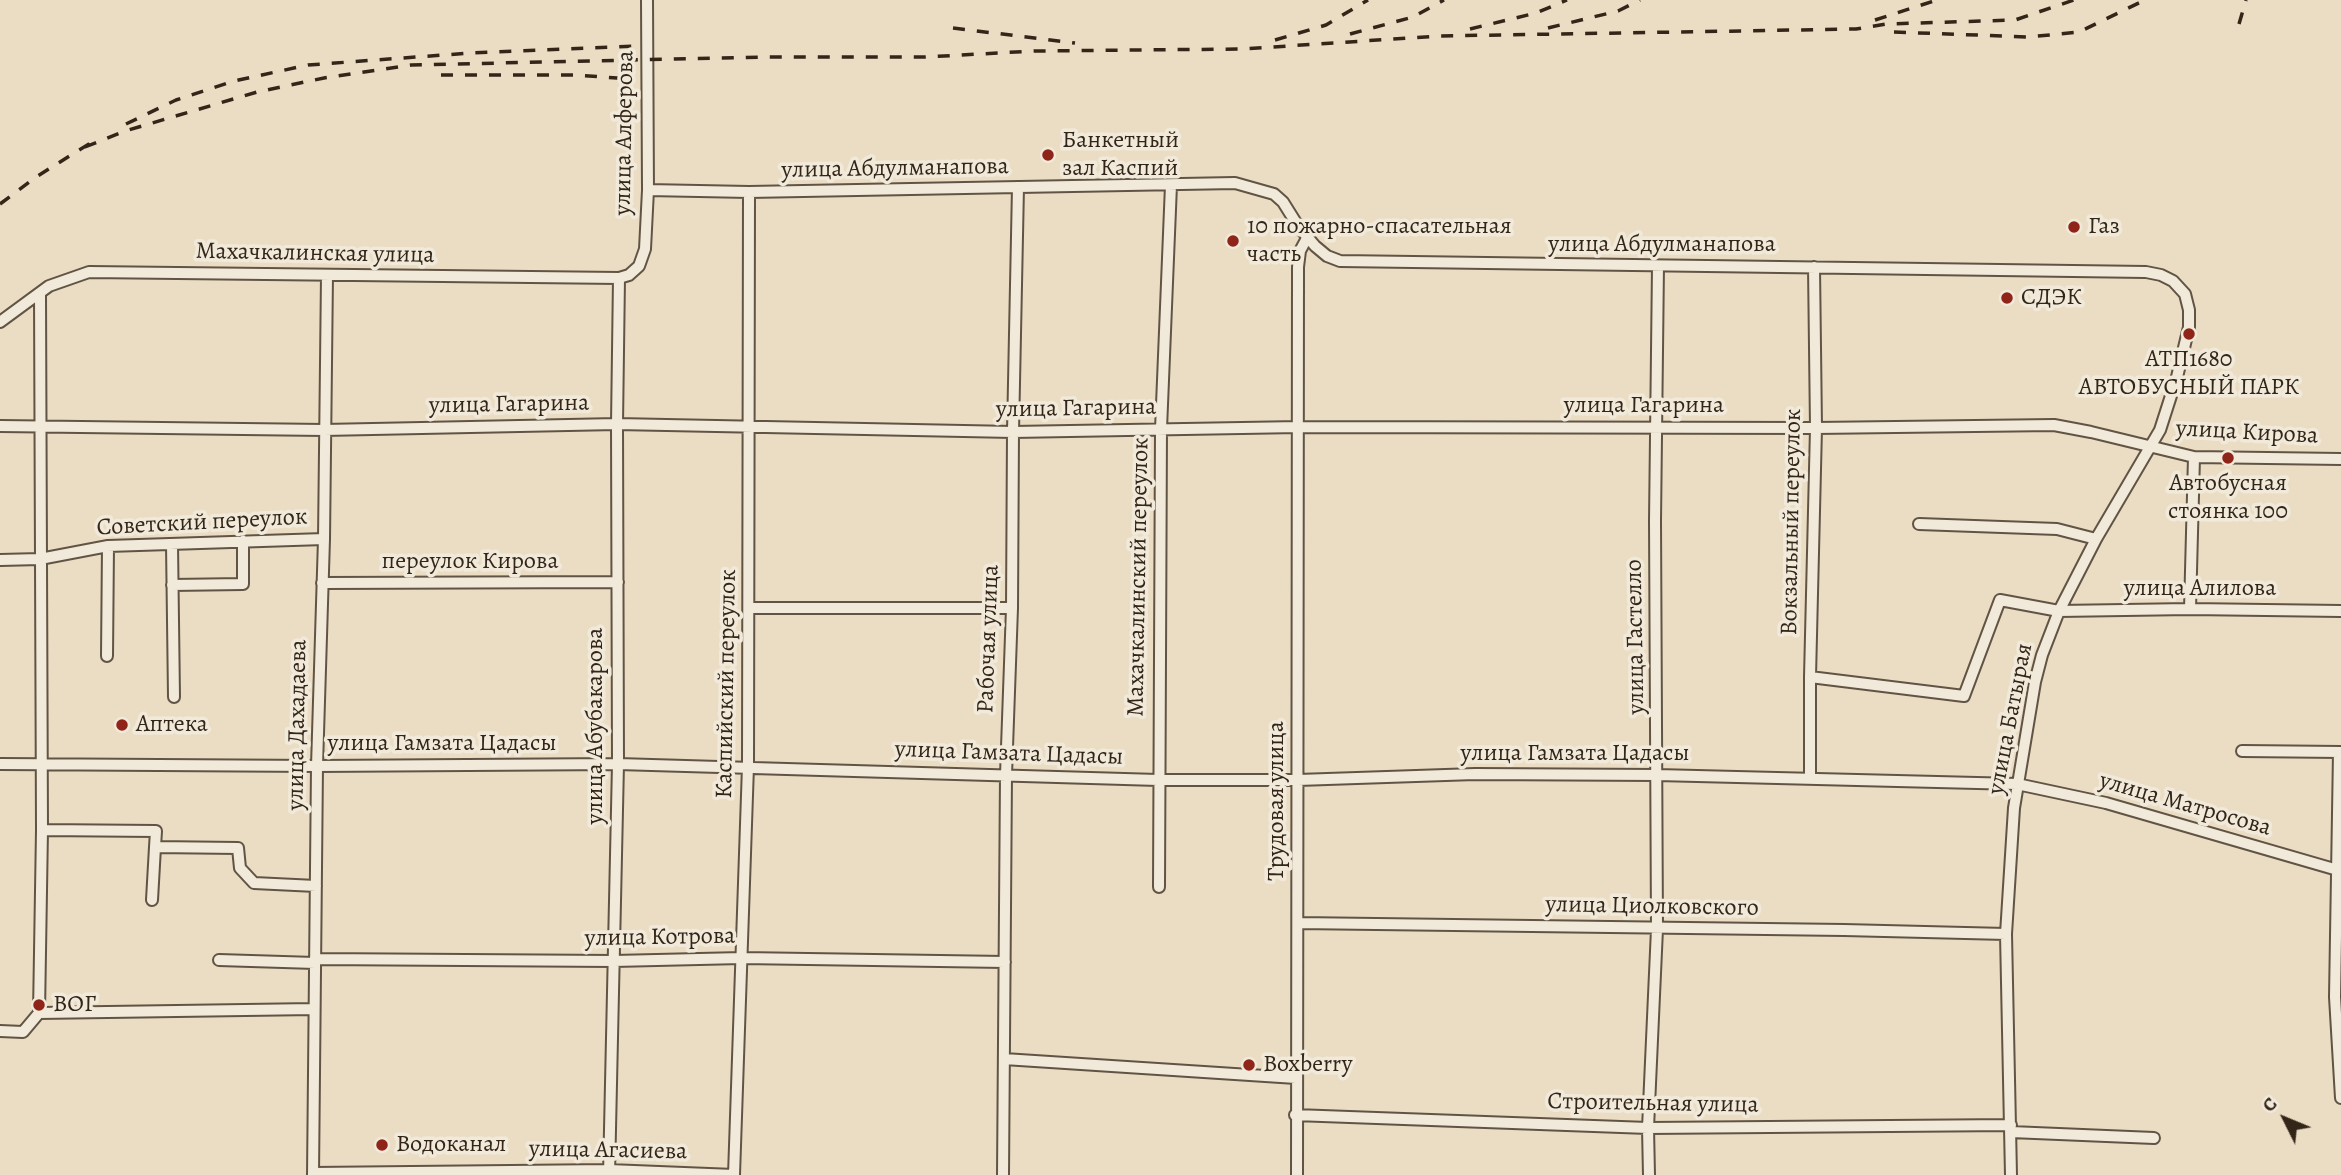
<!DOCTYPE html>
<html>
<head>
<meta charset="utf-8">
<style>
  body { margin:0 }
  #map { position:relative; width:2341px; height:1175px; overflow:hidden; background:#eaddc4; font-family:Alegreya,serif }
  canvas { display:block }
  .north { position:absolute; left:2250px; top:1084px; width:70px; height:70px; -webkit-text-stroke:5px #f1e9d9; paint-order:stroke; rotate:313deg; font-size:19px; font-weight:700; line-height:28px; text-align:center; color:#332619 }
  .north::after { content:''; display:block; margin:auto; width:24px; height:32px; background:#332619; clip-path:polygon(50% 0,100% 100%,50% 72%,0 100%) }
</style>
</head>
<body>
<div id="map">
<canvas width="2341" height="1175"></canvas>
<div class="north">С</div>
</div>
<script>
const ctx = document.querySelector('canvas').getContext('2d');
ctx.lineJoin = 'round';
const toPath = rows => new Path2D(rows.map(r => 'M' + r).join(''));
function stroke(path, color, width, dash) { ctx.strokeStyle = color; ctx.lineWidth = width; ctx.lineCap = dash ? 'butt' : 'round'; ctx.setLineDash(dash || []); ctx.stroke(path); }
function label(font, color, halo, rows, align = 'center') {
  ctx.font = font + ' Alegreya,serif'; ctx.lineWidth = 7; ctx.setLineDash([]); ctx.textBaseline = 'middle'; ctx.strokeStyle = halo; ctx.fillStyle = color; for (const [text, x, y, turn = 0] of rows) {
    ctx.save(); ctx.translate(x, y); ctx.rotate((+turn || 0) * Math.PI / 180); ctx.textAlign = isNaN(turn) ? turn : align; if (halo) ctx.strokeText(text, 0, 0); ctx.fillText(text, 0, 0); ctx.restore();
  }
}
const minor = toPath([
  [648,190,749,192,1235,183,1274,194,1283,202,1298,226,1315,246,1327,256,1340,261,2146,272,2161,275,2173,281,2185,294,2189,310,2189,327,2177,377,2160,430,2096,539,2059,611,2042,655,2035,682,2014,808,2006,934,2011,1175],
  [0,322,49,286,89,272,619,278,629,275,639,266,645,249,648,190,647,0],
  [0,426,324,430,617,424,1013,432,1299,427,1816,428,2054,425,2091,432,2194,457,2341,459],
  [1919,524,2057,529,2096,539],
  [172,544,174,697],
  [0,560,40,559,108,546,324,539],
  [322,583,618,582],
  [172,585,243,584,243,541],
  [749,608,1012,608],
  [2190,609,2194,457],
  [107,656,108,546],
  [1810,677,1964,696,2000,600,2059,611,2190,609,2341,611],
  [2242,751,2341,752],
  [2339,752,2335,997,2341,1098],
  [0,764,317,766,618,764,1158,780,1298,780,1475,774,1657,775,2017,784,2106,803,2341,871],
  [1810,778,1810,677,1816,428,1814,267],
  [42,830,156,831,155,847,238,848,240,868,254,883,316,886],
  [1159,887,1161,429,1171,185],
  [152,900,155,847],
  [1298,923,1844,930,2006,934],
  [316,959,614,961,742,958,1005,962],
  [219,960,315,963],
  [39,1013,42,830,40,293],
  [0,1031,23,1032,39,1013,314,1009],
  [1004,1059,1296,1078],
  [1295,1115,1648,1128,2011,1125],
  [2011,1132,2154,1138],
  [313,1173,609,1170,734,1175,748,766,749,192],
  [313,1175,317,766,324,539,327,275],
  [609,1175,618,764,617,424,619,278],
  [1003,1175,1006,775,1012,608,1013,432,1018,187],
  [1297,1175,1298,267,1300,251,1307,238],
  [1649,1175,1648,1128,1657,929,1655,521,1658,266]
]);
const rail = toPath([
  [1875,20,1937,0],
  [2239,24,2246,0],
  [953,28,1075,43],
  [1548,28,1618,11,1640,0],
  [1470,29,1536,13,1567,0],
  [1894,32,2029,37,2079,32,2145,0],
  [1350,34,1413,17,1444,0],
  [1275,40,1326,25,1368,0],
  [441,75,573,75,633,79],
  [126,124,176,100,234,81,308,65,471,53,637,46],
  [85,147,125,131,257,92,324,78,411,65,765,57,925,57,1034,51,1242,49,1439,36,1856,29,1886,24,2015,20,2074,0],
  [0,204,36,177,92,142]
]);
const markers = [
  [1048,155,7,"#8f2418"],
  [2074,227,7,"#8f2418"],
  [1233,241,7,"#8f2418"],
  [2007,298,7,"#8f2418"],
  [2189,334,7,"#8f2418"],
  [2228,458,7,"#8f2418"],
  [122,725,7,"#8f2418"],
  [39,1005,7,"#8f2418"],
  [1249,1065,7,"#8f2418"],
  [382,1145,7,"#8f2418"]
];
const streetNames = [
  ["улица Алферова",625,133,-89],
  ["улица Абдулманапова",895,169,-1],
  ["улица Абдулманапова",1662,245],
  ["Махачкалинская улица",315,254,1],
  ["улица Гагарина",509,405,-1],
  ["улица Гагарина",1644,406],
  ["улица Гагарина",1076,409,-1],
  ["улица Кирова",2247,433,3],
  ["Вокзальный переулок",1792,522,-89],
  ["Советский переулок",202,523,-3],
  ["переулок Кирова",470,562],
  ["Махачкалинский переулок",1139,577,-89],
  ["улица Алилова",2200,589],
  ["улица Гастелло",1636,637,-91],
  ["Рабочая улица",989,639,-88],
  ["Каспийский переулок",727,684,-89],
  ["улица Батырая",2011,719,-79],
  ["улица Дахадаева",298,725,-89],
  ["улица Абубакарова",596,726,-90],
  ["улица Гамзата Цадасы",442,744],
  ["улица Гамзата Цадасы",1009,754,2],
  ["улица Гамзата Цадасы",1575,754],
  ["Трудовая улица",1277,801,-90],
  ["улица Матросова",2185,805,16],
  ["улица Циолковского",1652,907,1],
  ["улица Котрова",660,938,-1],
  ["Строительная улица",1653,1104,1],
  ["улица Агасиева",608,1151,1]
];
const poiNames = [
  ["Банкетный",1062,141],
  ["зал Каспий",1062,169],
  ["10 пожарно-спасательная",1247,227],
  ["часть",1247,255],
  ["Газ",2088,227],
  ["СДЭК",2021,298],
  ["АТП1680",2189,360,"center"],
  ["АВТОБУСНЫЙ ПАРК",2189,388,"center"],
  ["Автобусная",2228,484,"center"],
  ["стоянка 100",2228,512,"center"],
  ["Аптека",136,725],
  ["ВОГ",53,1005],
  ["Boxberry",1263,1065],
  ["Водоканал",396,1145]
];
stroke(minor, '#615444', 14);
stroke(minor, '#f1e9d9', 10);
stroke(rail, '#332619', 3.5, [12, 12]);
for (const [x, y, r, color] of markers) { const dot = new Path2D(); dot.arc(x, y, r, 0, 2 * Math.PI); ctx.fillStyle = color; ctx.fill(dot); stroke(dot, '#f1e9d9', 2.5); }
label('24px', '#332619', '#f1e9d9', streetNames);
label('24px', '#332619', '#f1e9d9', poiNames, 'left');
</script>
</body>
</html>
